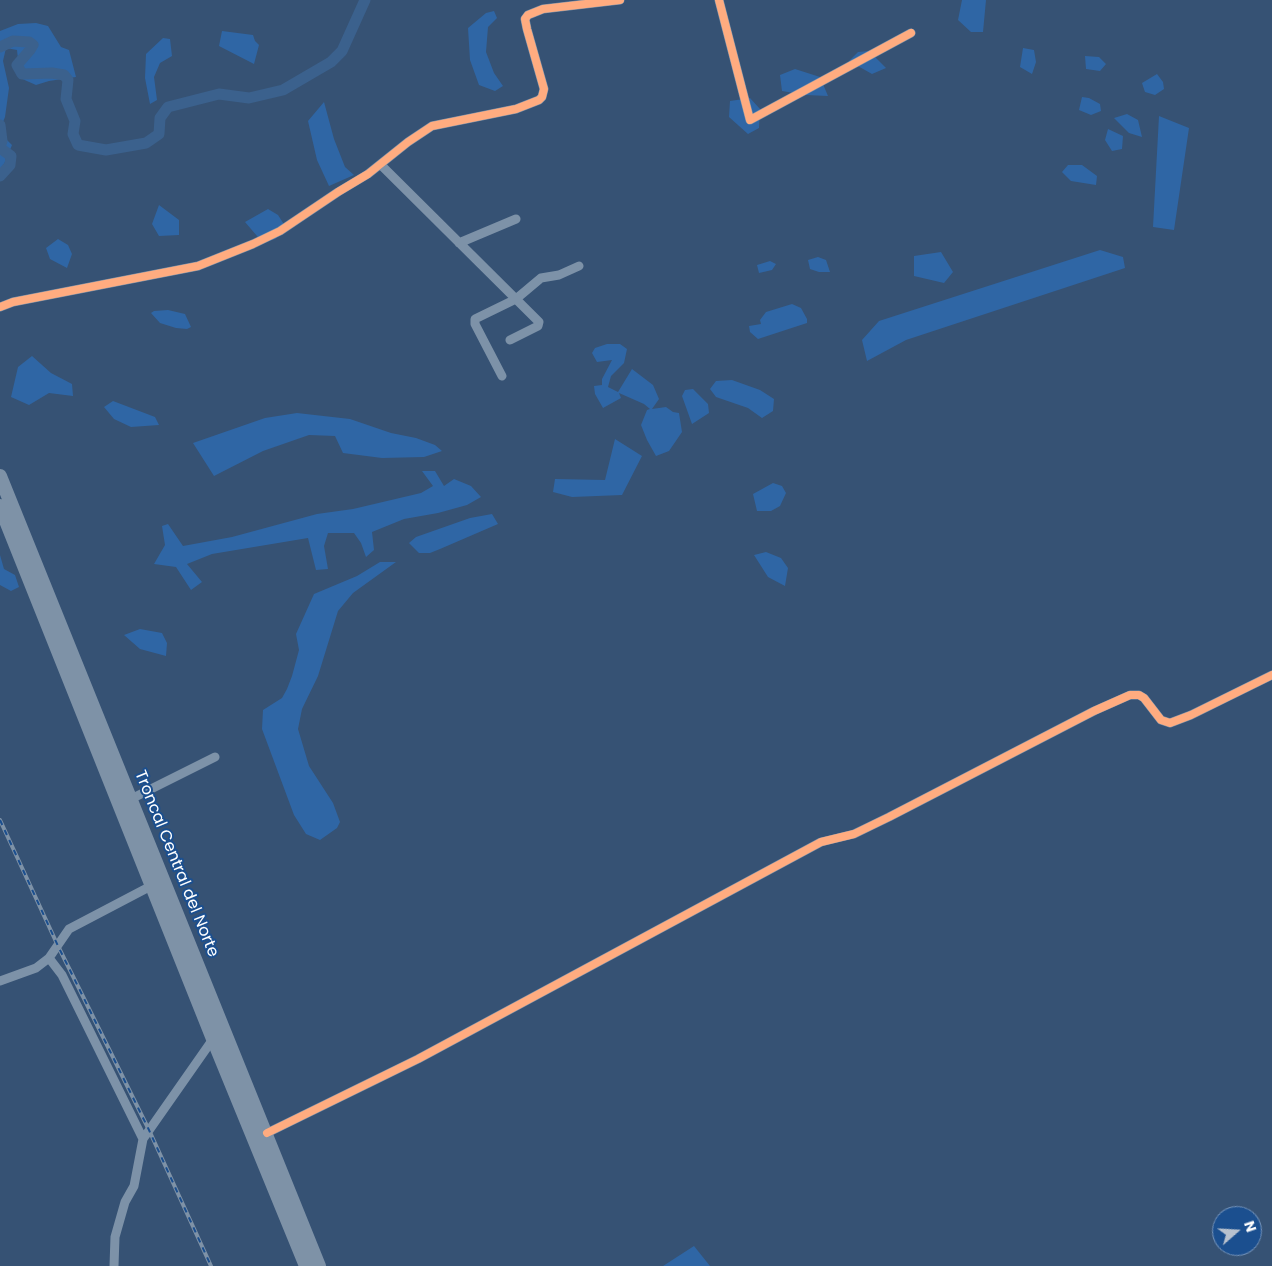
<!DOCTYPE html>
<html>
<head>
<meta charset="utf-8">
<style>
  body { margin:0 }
  #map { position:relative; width:1272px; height:1266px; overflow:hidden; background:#365274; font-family:Poppins,sans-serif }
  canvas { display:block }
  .north { position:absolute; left:1212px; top:1206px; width:50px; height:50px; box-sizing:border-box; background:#1b4f8f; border:1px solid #7695bc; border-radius:50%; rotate:71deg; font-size:14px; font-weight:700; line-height:20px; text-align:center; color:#fff }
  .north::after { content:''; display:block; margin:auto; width:18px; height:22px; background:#b9c2ce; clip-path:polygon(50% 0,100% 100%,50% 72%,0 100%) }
</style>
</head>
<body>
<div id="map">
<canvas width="1272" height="1266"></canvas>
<div class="north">N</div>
</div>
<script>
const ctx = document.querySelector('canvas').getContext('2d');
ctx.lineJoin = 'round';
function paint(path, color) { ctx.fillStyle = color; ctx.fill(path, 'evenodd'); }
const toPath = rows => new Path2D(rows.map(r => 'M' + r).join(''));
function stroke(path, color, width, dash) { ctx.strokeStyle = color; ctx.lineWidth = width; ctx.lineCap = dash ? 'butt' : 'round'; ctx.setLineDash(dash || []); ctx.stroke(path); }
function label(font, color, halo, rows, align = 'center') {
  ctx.font = font + ' Poppins,sans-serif'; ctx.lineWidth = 4; ctx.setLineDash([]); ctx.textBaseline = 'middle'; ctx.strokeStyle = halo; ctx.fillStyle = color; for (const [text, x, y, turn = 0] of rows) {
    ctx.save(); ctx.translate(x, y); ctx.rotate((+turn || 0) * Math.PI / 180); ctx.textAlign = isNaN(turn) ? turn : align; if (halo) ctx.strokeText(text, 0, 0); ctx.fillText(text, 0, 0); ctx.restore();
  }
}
const green = toPath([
  [962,0,986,0,983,32,971,32,958,20],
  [494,11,497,18,488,27,486,52,494,73,503,86,495,91,479,85,470,60,468,28,486,13],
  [36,23,48,26,61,47,69,50,76,77,49,81,36,85,20,78,17,50,6,48,3,61,9,88,5,117,1,127,6,139,12,145,0,174,0,31,18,24],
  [222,31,253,35,255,41,259,45,254,64,219,46],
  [163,38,170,39,172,56,160,63,154,77,157,100,150,104,145,78,146,54],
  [1023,48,1034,50,1036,62,1032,74,1020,67],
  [869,51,886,68,872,74,849,61,858,52],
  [1085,56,1099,57,1106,64,1100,71,1086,69],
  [795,69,820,77,828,96,806,95,782,91,780,75],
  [1157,74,1163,82,1164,89,1155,95,1145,92,1142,83],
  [1082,97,1089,98,1100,104,1101,111,1091,115,1079,110],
  [750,98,760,109,759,128,748,134,729,117,730,101],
  [324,102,334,139,345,167,354,175,329,186,317,160,308,121],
  [1127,114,1138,120,1142,137,1129,133,1114,118],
  [1159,116,1189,128,1174,230,1153,227],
  [1108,129,1123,136,1122,149,1112,151,1105,140],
  [1068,165,1082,165,1097,176,1096,185,1071,181,1062,172],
  [159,205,179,220,179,235,159,236,152,224],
  [268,209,278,215,287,229,275,239,263,243,245,222],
  [58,239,68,245,72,254,67,268,50,259,46,248],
  [1100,250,1123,257,1125,268,906,340,867,361,862,340,879,321],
  [941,252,953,272,944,283,914,276,914,256],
  [818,257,826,260,830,272,819,272,810,269,808,260],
  [770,261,776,264,772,270,759,273,757,265],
  [792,304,801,308,807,319,807,323,758,339,750,332,749,326,761,324,760,320,766,312],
  [168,310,185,314,191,327,187,329,176,328,160,323,151,313,154,311],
  [607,344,620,344,627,349,624,363,611,376,608,387,618,392,632,369,653,385,659,399,652,409,666,407,673,412,679,413,682,432,669,451,656,456,647,440,641,425,647,410,650,409,644,404,619,393,621,398,603,408,595,394,594,386,602,385,602,379,612,360,597,362,592,353,595,348],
  [32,356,51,373,72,384,73,396,49,393,29,405,11,397,18,367],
  [732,380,760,390,774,399,773,411,762,418,748,408,716,397,710,389,716,381],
  [693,389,708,404,709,413,692,424,682,396,685,390],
  [113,401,155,417,159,425,131,427,114,419,104,407],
  [297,413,350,419,391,433,416,438,435,445,442,451,424,457,382,458,343,453,335,436,309,435,263,451,214,476,193,443,265,418],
  [615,439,642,456,622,495,572,497,553,492,555,479,605,480],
  [422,471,435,471,444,486,454,479,471,486,481,497,467,505,438,513,404,519,372,532,374,550,366,557,361,543,354,533,328,533,324,546,328,569,316,570,308,538,212,554,187,564,202,582,191,590,176,567,154,564,165,545,162,526,168,524,183,546,232,537,317,514,353,509,421,493,433,486],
  [773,483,782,486,786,493,780,506,771,511,757,511,753,494],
  [492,514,498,524,440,549,430,553,419,553,409,543,416,537,470,518],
  [766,552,781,558,788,568,785,586,768,577,754,555],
  [0,555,4,569,15,575,19,587,11,591,0,585],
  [380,562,396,562,353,593,338,611,318,676,302,709,298,729,309,766,333,803,340,822,337,828,320,840,306,834,294,815,262,729,263,710,282,698,287,689,292,676,299,650,296,634,314,594,357,576],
  [140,629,162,633,167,643,166,656,140,649,124,635],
  [694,1246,710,1266,663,1266]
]);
const river = toPath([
  [0,47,13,41,29,42,33,45,30,50,17,65,22,74,52,73,64,75,68,80,66,99,75,121,73,134,78,145,106,150,146,143,159,134,160,118,168,107,219,94,249,98,283,90,331,62,342,51,365,0],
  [0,125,2,141,0,147],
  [0,148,11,156,10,165,0,176]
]);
const minor = toPath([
  [719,0,750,120,911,33],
  [381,165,536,319,539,322,538,326,510,340],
  [459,243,516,219],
  [0,307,13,302,198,266,253,244,280,231,338,192,368,174,408,142,432,126,516,109,539,100,542,97,544,89,527,29,525,19,528,15,543,9,620,0],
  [502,376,475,324,475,319,516,299,541,278,559,275,579,266],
  [131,799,215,757],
  [49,958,62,975,143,1139],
  [0,981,36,968,49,958,69,929,151,886],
  [267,1133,418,1059,821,842,854,834,889,817,1094,711,1130,695,1139,695,1144,698,1161,720,1170,723,1191,715,1272,675],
  [114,1266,115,1237,125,1202,134,1186,143,1139,213,1039]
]);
const highway = toPath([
  [0,476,319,1266],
  [0,506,213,1039,306,1266]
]);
const rail = toPath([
  [0,820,58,946,149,1130,211,1266]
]);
const cycleway = toPath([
  [719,0,750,120,911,33],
  [0,307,13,302,198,266,253,244,280,231,338,192,368,174,408,142,432,126,516,109,539,100,542,97,544,89,527,29,525,19,528,15,543,9,620,0],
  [267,1133,418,1059,821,842,854,834,889,817,1094,711,1130,695,1139,695,1144,698,1161,720,1170,723,1191,715,1272,675]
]);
const streetNames = [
  ["Troncal Central del Norte",176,864,68]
];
paint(green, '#2f66a5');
stroke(river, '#3b618d', 11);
stroke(minor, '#7d92a8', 9);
stroke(highway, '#7e92a7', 14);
stroke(rail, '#7e92a7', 4);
stroke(rail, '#1b4f8f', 2, [5.5]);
stroke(cycleway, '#ffac80', 8);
label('16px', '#fff', '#1b4f8f', streetNames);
</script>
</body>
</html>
